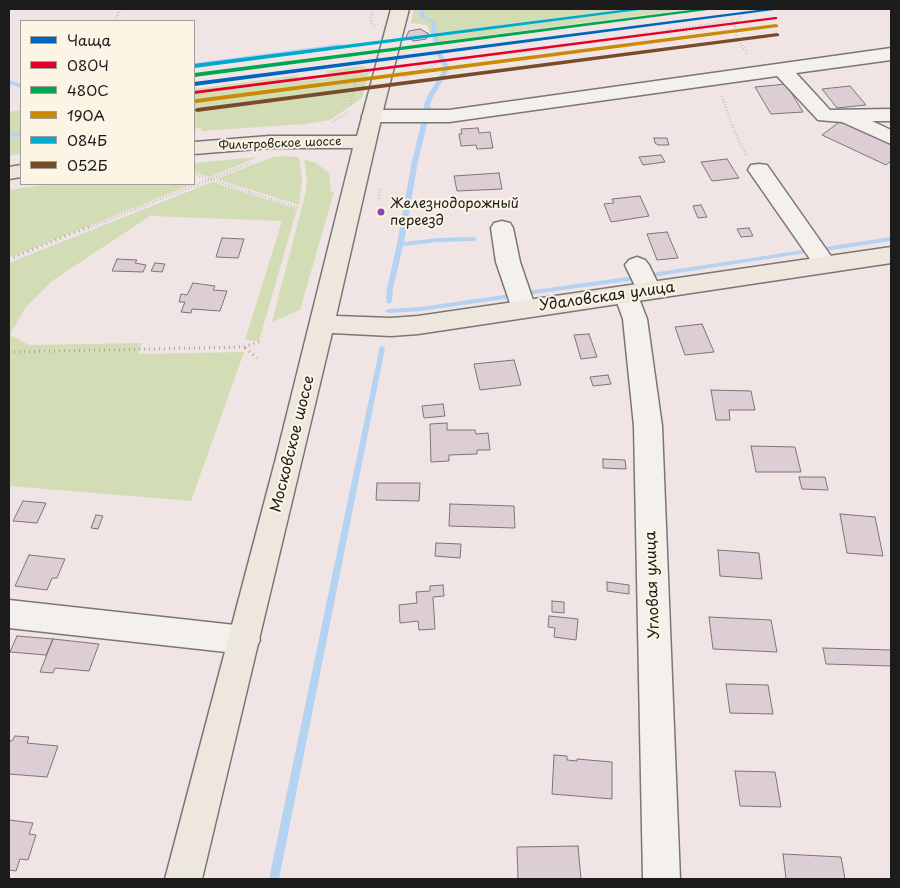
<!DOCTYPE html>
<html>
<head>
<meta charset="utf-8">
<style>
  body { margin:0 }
  #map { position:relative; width:900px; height:888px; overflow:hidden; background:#f0e5e4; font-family:"Playpen Sans",sans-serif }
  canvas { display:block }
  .frame { position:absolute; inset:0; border:10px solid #1c1c1c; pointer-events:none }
  .legend { position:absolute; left:20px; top:20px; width:175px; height:165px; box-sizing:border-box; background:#fcf5e5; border:1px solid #a29e95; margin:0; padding:6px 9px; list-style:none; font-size:15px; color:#1c1c1c }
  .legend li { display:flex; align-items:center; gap:10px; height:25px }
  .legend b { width:25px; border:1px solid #a29e95 }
</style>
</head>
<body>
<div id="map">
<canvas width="900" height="888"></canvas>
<div class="frame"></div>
<ul class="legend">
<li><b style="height:6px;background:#0065bd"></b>Чаща</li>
<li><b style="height:6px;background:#e4002b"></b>080Ч</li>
<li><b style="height:6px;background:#00a651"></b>480С</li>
<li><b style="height:6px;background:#cb8a06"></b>190А</li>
<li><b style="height:6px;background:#00a9ce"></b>084Б</li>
<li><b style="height:6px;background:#7a4b2a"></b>052Б</li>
</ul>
</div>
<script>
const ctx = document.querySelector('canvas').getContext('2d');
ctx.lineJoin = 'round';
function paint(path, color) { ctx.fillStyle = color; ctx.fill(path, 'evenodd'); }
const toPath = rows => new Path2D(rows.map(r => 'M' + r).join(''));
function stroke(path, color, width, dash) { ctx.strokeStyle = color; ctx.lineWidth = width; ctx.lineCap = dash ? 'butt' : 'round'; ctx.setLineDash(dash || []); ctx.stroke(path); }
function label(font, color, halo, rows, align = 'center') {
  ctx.font = font + ' "Playpen Sans",sans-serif'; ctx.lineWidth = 4; ctx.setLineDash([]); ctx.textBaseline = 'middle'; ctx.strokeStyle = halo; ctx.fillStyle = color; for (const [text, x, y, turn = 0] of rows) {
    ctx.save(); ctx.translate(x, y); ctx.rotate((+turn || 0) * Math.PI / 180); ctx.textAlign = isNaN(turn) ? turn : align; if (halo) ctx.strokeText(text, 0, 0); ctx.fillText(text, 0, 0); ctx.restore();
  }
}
const green = toPath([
  [414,9,691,9,434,42,427,25,411,23],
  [361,66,370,69,362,98,330,120,306,124,201,131,201,128,194,129,194,89,298,75,300,81,328,78,326,71],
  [21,110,21,134,9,135,9,112],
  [21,135,21,154,9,156,9,137],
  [284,156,299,157,302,180,299,205,216,179,273,157],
  [258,157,210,177,194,172,194,163],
  [304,159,316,163,329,173,331,192,334,192,300,310,272,322,305,195,307,181],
  [212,182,297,209,259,341,245,340,282,221,150,216,52,281,25,308,10,335,29,345,142,343,138,354,244,352,191,501,9,486,9,263],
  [49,184,193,184,9,258,9,190]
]);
const stream = toPath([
  [420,9,424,9,424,16,435,21,439,43,434,42,431,22,420,17,420,9],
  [340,44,343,46,342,47,194,67,194,63,340,44],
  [438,54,442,54,450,68,433,97,430,105,431,113,428,115,425,113,424,105,427,97,444,68,437,55,438,54],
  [9,80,21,84,21,88,9,84,9,80],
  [427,118,430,120,427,124,418,161,404,242,438,238,474,237,477,239,474,241,438,242,403,246,393,288,392,302,389,304,386,302,387,288,397,244,412,161,421,124,425,119,427,118],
  [21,132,21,136,9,137,9,133,21,132],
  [891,237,891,241,825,251,822,249,825,247,891,237],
  [810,249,813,251,812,252,652,277,649,275,652,273,810,249],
  [634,276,637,278,636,280,527,295,524,293,527,291,634,276],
  [510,294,513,296,512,298,421,311,388,313,385,311,388,309,421,307,510,294],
  [380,346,382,346,385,348,279,879,269,879,380,346]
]);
const building = toPath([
  [420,29,429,34,426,39,414,41,406,37,409,31,420,29],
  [786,84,803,112,771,114,755,87,786,84],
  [850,86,866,105,837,108,822,89,850,86],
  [842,120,891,142,891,161,886,165,822,135,842,120],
  [478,128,479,133,490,132,493,148,477,149,476,145,461,146,459,134,462,134,461,129,478,128],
  [654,138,667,138,669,145,658,145,655,143,654,138],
  [661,155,665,162,643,165,639,157,661,155],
  [727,159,739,178,712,181,701,162,727,159],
  [499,173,502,189,457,191,454,176,499,173],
  [640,196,649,216,611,222,604,204,614,203,612,199,640,196],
  [701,205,707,217,698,218,693,206,701,205],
  [749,228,753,236,741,237,737,229,749,228],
  [667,232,678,258,657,260,647,234,667,232],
  [222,238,244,239,238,258,216,257,222,238],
  [117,259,137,260,135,263,146,265,143,272,112,271,117,259],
  [155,263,165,264,162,272,151,271,155,263],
  [193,283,215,286,213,290,227,291,220,311,192,309,191,313,181,312,185,302,179,302,181,294,187,295,193,283],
  [702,324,714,352,685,355,675,327,702,324],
  [589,334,597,357,581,359,574,335,589,334],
  [514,360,521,385,480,390,474,364,514,360],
  [608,375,611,384,593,386,590,377,608,375],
  [711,390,751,391,755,410,729,410,730,420,716,420,711,390],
  [443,404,445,416,424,418,422,406,443,404],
  [447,423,447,430,475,430,476,434,488,433,490,450,477,450,477,454,449,455,449,461,431,462,430,424,447,423],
  [751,446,795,447,801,472,756,472,751,446],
  [603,459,625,460,626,469,603,468,603,459],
  [799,477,825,477,828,490,802,489,799,477],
  [377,483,420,483,419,501,376,500,377,483],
  [23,501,46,503,37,523,13,521,23,501],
  [450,504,514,506,515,528,449,526,450,504],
  [840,514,875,517,883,556,847,553,840,514],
  [96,515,103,516,98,529,91,528,96,515],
  [436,543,461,544,460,558,435,556,436,543],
  [718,550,759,553,762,579,720,576,718,550],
  [29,555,65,559,57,578,52,578,47,590,15,586,29,555],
  [607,582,629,585,629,594,607,591,607,582],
  [443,585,444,596,433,597,435,629,419,630,418,621,400,623,399,605,417,603,416,592,430,591,430,586,443,585],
  [552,601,564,602,564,613,552,612,552,601],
  [549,616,578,619,576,640,554,637,555,628,548,627,549,616],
  [709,617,771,620,777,652,713,649,709,617],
  [17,636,53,639,46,655,10,652,17,636],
  [53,639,99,644,89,671,55,668,53,673,40,672,53,639],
  [823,648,891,650,891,666,826,664,823,648],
  [726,684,768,685,773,714,730,713,726,684],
  [15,736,29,737,27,743,58,746,47,777,9,774,9,741,12,741,15,736],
  [554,755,567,756,567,760,577,761,577,759,612,762,612,799,552,794,554,755],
  [735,771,775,772,781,807,740,806,735,771],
  [9,820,33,823,29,834,36,835,28,860,20,859,16,871,9,870,9,820],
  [578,846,581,879,518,879,517,847,578,846],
  [783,854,841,857,845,879,786,879,783,854]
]);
const pathFar1 = toPath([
  [373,9,370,20,374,26],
  [746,9,735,24,737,39,746,51,747,56],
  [115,21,120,9],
  [404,77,429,68,438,62,451,59,533,51,736,20],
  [722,96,733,128,746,155],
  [351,104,353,89,357,79],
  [332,122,350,111],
  [194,174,299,208],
  [379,199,380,187],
  [88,228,251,163]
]);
const path = toPath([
  [9,259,91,226],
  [245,348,257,358],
  [9,352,244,347,261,341]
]);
const minor = toPath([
  [891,48,891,60,796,73,830,110,891,109,891,121,872,121,891,130,891,144,842,122,818,120,777,76,449,122,372,122,365,120,362,116,365,112,372,110,449,110,891,48],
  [759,164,767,165,833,259,837,264,833,269,825,272,817,269,748,170,751,165,759,164],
  [502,221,510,223,513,228,520,262,536,309,533,315,524,317,515,315,512,309,496,262,491,228,494,223,502,221],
  [637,257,645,260,649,265,661,290,658,296,649,298,640,296,637,290,625,265,629,260,637,257],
  [626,286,635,288,647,319,662,426,680,879,643,879,634,426,623,319,614,294,617,288,626,286],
  [9,600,244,626,255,630,260,640,255,650,244,654,9,628,9,600]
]);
const major = toPath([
  [391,9,409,9,385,102,336,316,391,318,418,316,891,247,891,263,418,334,391,336,332,333,202,879,165,879,276,458,353,148,269,148,194,154,194,142,269,136,357,136,391,9],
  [21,165,21,177,9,179,9,167,21,165]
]);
const rail1 = toPath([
  [765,9,776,9,774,10,194,86,194,82,765,9]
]);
const rail2 = toPath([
  [775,17,777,17,777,19,194,94,194,92,195,91,775,17]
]);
const rail3 = toPath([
  [698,9,710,9,708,10,194,77,194,73,698,9]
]);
const rail4 = toPath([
  [776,24,778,25,778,27,196,103,194,102,194,100,196,99,776,24]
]);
const rail5 = toPath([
  [629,9,641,9,639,10,194,68,194,64,629,9]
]);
const rail6 = toPath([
  [777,33,779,34,779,36,197,112,194,110,197,108,777,33]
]);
const markers = [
  [381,212,4.5,"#8e44ad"]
];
const farStreetnames = [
  ["Фильтровское шоссе",280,144,-2]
];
const busNames = [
  ["Железнодорожный",390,204],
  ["переезд",390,221]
];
const streetNames = [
  ["Удаловская улица",607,297,-8],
  ["Московское шоссе",293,444,-76],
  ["Угловая улица",653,585,-92]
];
paint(green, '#d3ddb5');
paint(stream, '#b4d2f1');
paint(building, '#dcced4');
stroke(building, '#7b7676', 1);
stroke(minor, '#7b7676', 3);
stroke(major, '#7b7676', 3);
stroke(pathFar1, '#aaa7a4', 2.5, [0.5, 2.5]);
stroke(path, '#aaa7a4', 3, [1, 4]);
paint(minor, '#f4f0eb');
paint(major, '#ede7de');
paint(rail1, '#0065bd');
paint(rail2, '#e4002b');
paint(rail3, '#00a651');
paint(rail4, '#cb8a06');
paint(rail5, '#00a9ce');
paint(rail6, '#7a4b2a');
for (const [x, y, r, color] of markers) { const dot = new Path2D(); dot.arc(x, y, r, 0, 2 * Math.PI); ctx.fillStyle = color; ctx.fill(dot); stroke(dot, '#fcf5e5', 2); }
label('12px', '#1c1c1c', '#fcf5e5', farStreetnames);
label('14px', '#1c1c1c', '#fcf5e5', busNames, 'left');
label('15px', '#1c1c1c', '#fcf5e5', streetNames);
</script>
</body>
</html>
